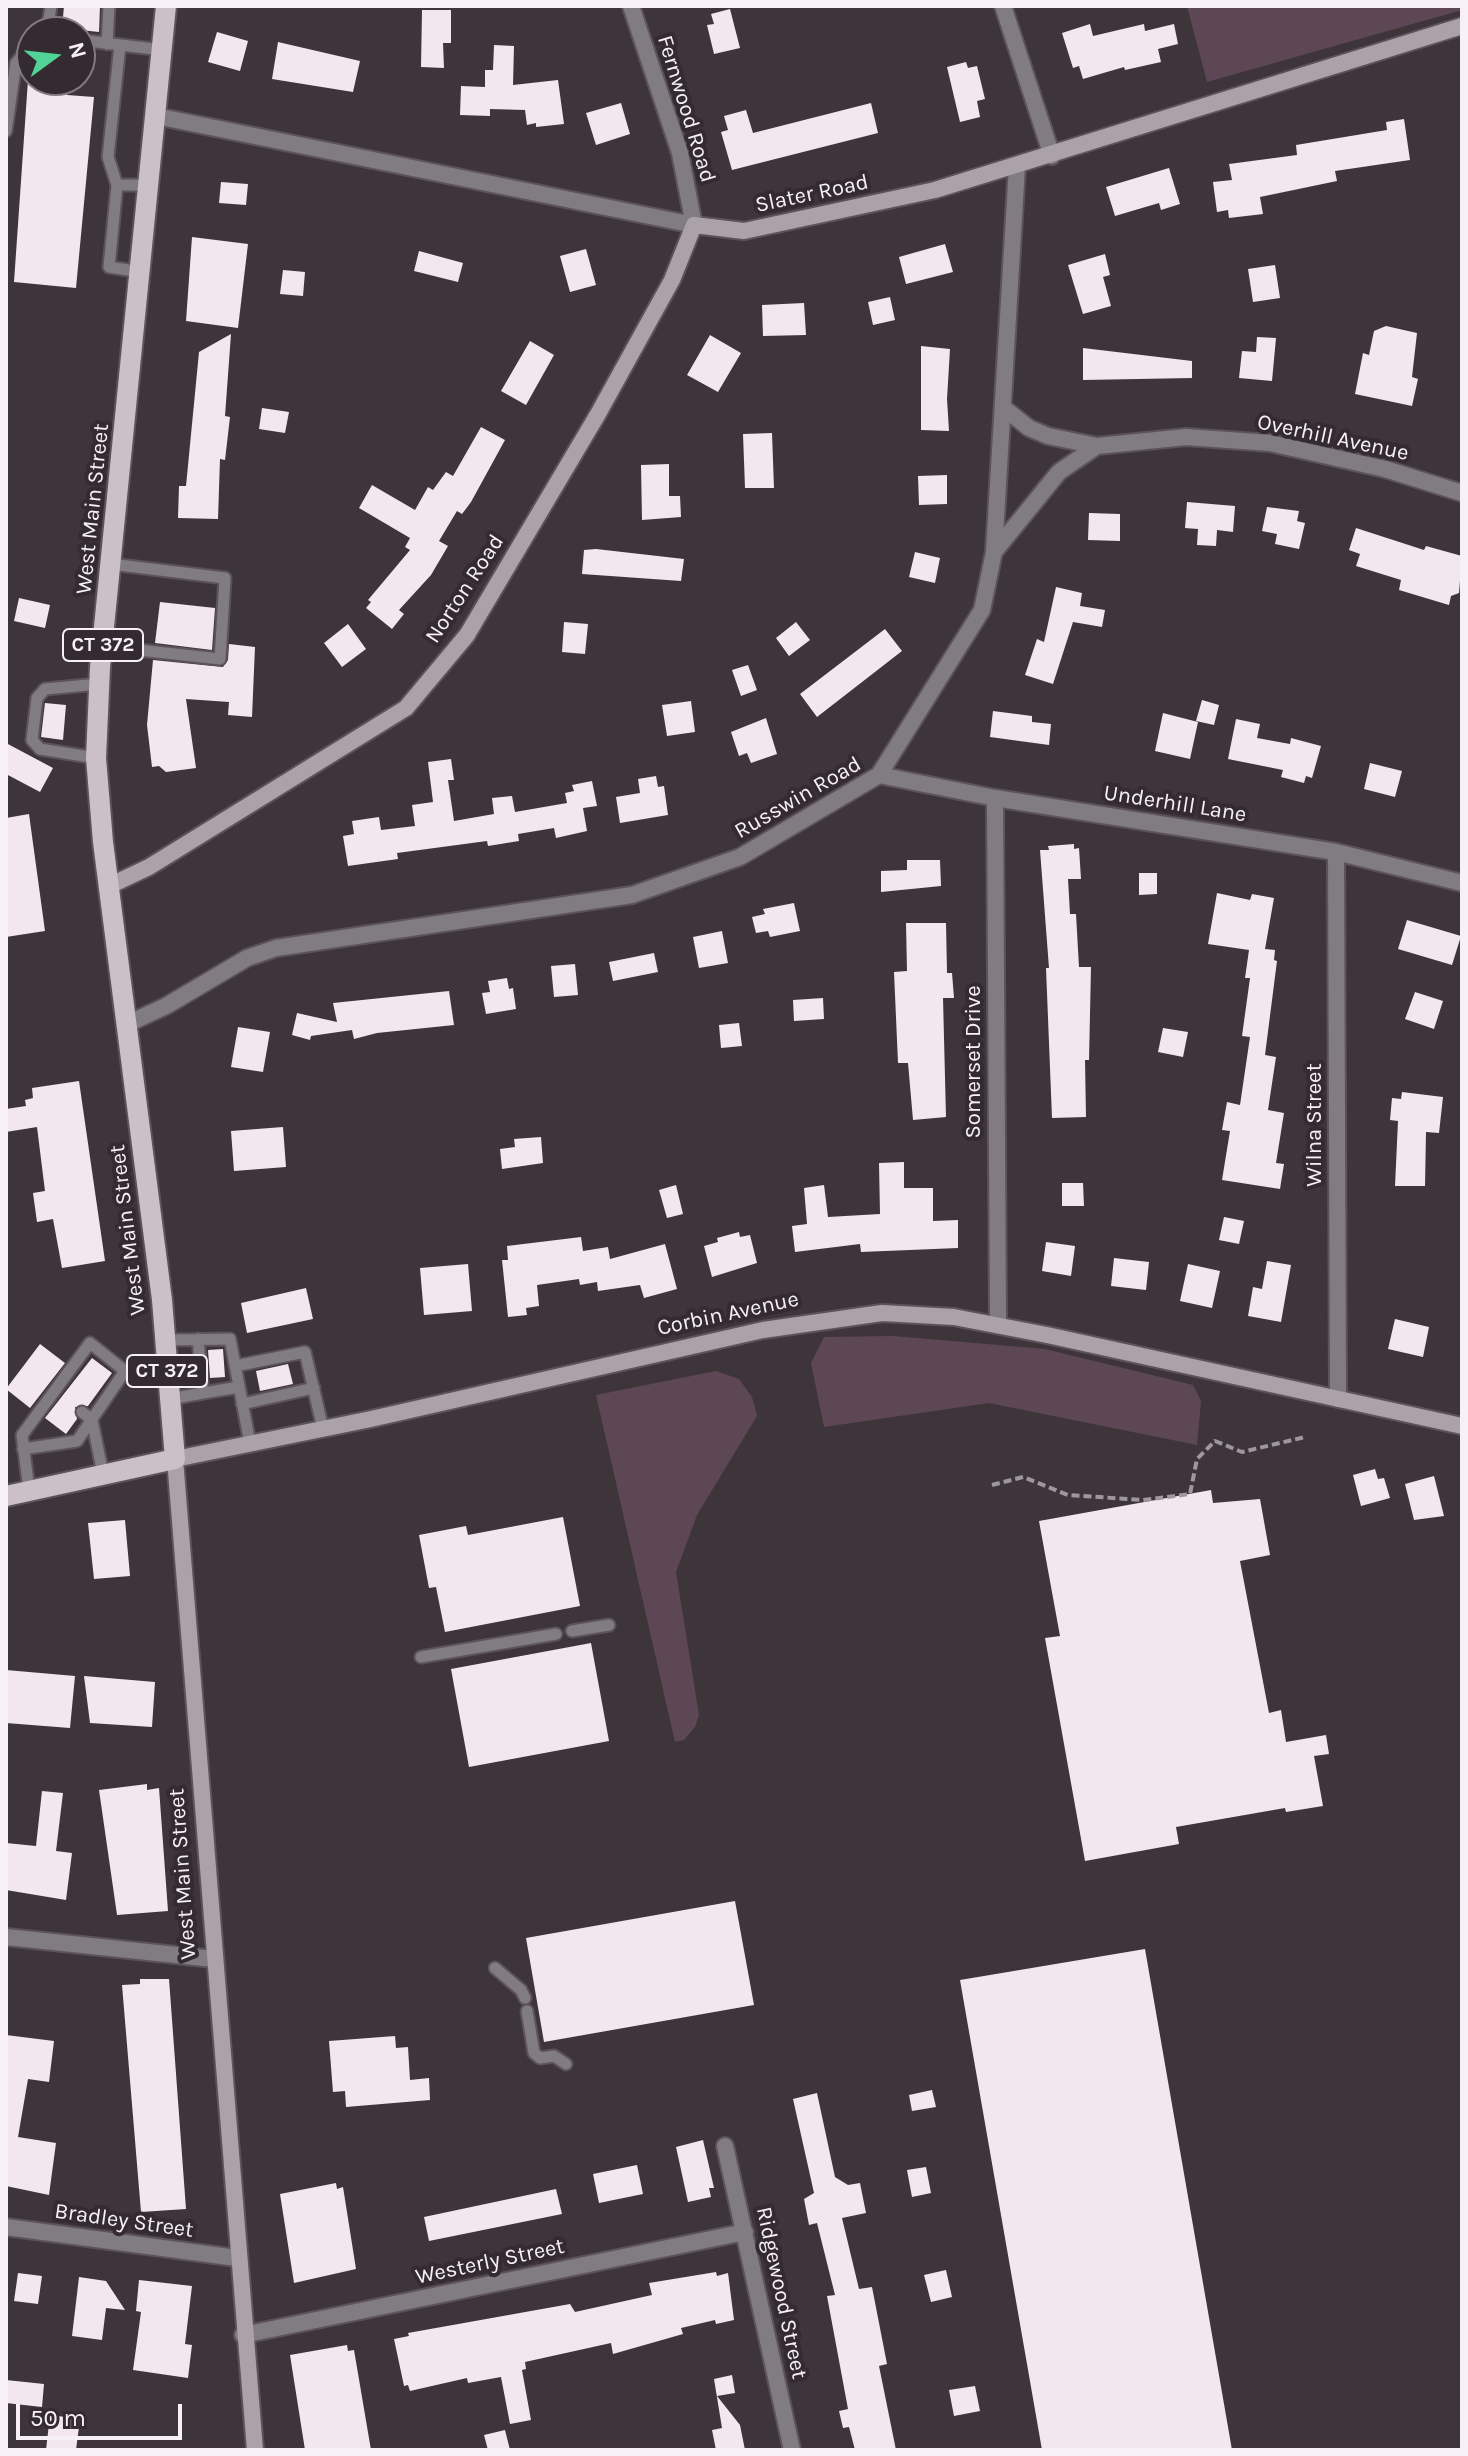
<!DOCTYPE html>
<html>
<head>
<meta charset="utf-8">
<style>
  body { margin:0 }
  #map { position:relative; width:1468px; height:2456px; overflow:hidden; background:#3e353a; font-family:Karla,sans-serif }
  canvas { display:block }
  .frame { position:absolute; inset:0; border:8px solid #f7f1f5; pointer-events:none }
  .north { position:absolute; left:16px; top:16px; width:80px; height:80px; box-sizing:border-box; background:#342b30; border:2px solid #827a7f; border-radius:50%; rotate:75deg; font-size:22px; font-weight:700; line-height:32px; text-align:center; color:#f7f1f5 }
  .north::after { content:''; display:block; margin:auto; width:28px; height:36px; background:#51d398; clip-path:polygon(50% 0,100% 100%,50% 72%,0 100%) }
  .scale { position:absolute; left:16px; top:2404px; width:166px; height:36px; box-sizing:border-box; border:4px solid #f7f1f5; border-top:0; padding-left:10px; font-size:24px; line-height:28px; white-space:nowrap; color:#f7f1f5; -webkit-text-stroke:6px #342b30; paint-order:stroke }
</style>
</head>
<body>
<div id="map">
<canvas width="1468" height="2456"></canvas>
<div class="frame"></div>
<div class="north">N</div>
<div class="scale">50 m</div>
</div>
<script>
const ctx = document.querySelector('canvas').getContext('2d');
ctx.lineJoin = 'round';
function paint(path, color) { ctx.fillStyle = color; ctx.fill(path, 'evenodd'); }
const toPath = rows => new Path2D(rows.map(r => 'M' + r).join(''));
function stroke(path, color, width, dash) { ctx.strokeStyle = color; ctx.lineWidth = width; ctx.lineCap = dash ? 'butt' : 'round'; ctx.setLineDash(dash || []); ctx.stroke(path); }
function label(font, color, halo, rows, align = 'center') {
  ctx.font = font + ' Karla,sans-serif'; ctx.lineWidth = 8; ctx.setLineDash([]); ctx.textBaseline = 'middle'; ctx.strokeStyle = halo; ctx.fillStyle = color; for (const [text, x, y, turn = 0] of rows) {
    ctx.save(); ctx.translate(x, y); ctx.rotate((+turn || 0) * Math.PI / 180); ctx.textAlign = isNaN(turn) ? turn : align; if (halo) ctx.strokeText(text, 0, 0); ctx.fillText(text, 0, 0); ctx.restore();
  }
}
const green = toPath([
  [1187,6,1462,6,1462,10,1207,82],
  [893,1336,1045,1349,1193,1385,1201,1401,1197,1445,989,1403,824,1427,811,1363,824,1337],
  [716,1371,739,1379,752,1397,757,1416,697,1515,676,1572,699,1715,695,1727,684,1740,675,1742,596,1395]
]);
const building = toPath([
  [64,6,100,6,99,32,62,28],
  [730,9,740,48,714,54,707,25,714,24,711,14],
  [422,10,451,10,451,43,443,43,444,68,421,67],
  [1090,24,1093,36,1144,24,1145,31,1174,24,1178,44,1158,49,1161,62,1125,70,1124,67,1083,79,1079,66,1073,68,1062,33],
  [217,32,248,41,240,71,208,62],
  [278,42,360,61,353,92,272,79],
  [494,45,514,46,513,85,558,80,564,124,536,127,536,123,527,125,525,110,490,109,490,116,460,115,461,86,485,87,485,70,493,70],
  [966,62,968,68,977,66,985,99,977,101,980,117,960,122,947,67],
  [28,80,69,80,67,95,94,97,76,288,14,282],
  [621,103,630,134,596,145,586,113],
  [871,103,878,133,732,170,721,132,728,130,724,116,746,110,753,133],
  [1404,119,1410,160,1335,171,1337,181,1260,197,1263,214,1229,218,1228,210,1217,212,1213,182,1232,180,1229,164,1297,155,1296,145,1387,130,1386,122],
  [1169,168,1180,204,1161,210,1159,203,1115,216,1106,187],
  [221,182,248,184,246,205,219,203],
  [192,237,248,244,238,328,186,321],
  [945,244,953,272,906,284,899,257],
  [586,249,596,285,570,292,560,256],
  [419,251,463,263,458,282,414,271],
  [1105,254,1110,275,1103,277,1111,306,1083,314,1068,265],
  [1275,265,1280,298,1253,302,1248,269],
  [283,270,305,272,303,296,280,294],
  [890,297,895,320,873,325,868,302],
  [804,303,806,335,763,336,762,305],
  [1386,326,1417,333,1412,377,1418,379,1412,406,1355,394,1363,353,1369,355,1374,331],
  [231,334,225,416,230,417,225,460,220,459,218,519,178,518,179,486,186,486,199,352],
  [710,335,741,353,718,392,687,375],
  [1257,337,1276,338,1272,381,1239,378,1242,351,1256,352],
  [530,341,554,355,526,405,501,391],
  [921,346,950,349,947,399,949,431,921,430],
  [1083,348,1192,361,1192,378,1083,380],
  [262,408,289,412,285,433,259,429],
  [481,427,505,440,471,502,462,514,457,511,439,541,448,546,431,575,399,610,404,614,392,629,366,608,371,602,368,600,410,550,405,547,410,538,359,508,372,485,415,510,428,487,433,490,446,472,453,476],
  [772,433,774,488,745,488,743,434],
  [669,464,669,496,680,496,681,517,642,520,641,465],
  [947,475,947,504,919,505,918,476],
  [1187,502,1235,506,1233,532,1217,530,1216,546,1197,545,1198,529,1185,528],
  [1267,507,1299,511,1297,521,1305,523,1299,549,1275,544,1277,534,1262,531],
  [1089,513,1120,514,1120,541,1088,540],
  [1356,528,1424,550,1426,546,1462,556,1459,593,1451,596,1449,605,1399,590,1401,580,1356,566,1360,554,1349,550],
  [596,549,684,559,681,581,582,574,584,550],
  [915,552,940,558,935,583,909,577],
  [1056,587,1082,593,1080,606,1105,610,1102,627,1073,622,1053,684,1025,675,1037,639,1044,642],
  [19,598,50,605,45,628,14,621],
  [160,602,215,608,212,650,155,643],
  [564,622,588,624,585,654,562,652],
  [796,622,810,640,789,656,776,638],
  [348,624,366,649,342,667,324,643],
  [885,629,902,651,817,717,800,694],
  [229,644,255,647,252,717,228,715,229,702,186,699,196,768,166,772,159,766,152,767,147,725,153,660,223,667,228,660],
  [748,665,757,690,741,696,732,670],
  [1202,700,1219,705,1214,725,1196,721],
  [691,701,695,732,667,736,662,705],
  [45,703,66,705,63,740,41,737],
  [993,711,1032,716,1032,722,1051,724,1049,745,990,737],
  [1163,713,1198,722,1190,759,1155,751],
  [766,718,777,754,751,763,747,753,739,756,731,732],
  [1236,719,1260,724,1257,738,1290,744,1291,738,1321,746,1312,778,1306,776,1304,783,1281,777,1283,770,1228,759],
  [6,743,53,768,40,792,6,774],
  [451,759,454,780,448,780,454,821,494,814,492,798,512,796,515,812,567,803,565,793,574,791,572,785,592,781,597,806,583,808,587,831,556,838,554,828,518,834,519,841,488,846,487,841,397,853,398,859,348,866,343,836,354,834,352,821,379,817,381,830,415,826,412,805,433,802,428,762],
  [1370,763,1402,771,1395,797,1364,789],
  [656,776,658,787,664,786,668,815,620,823,616,797,640,793,638,779],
  [29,814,45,931,6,937,6,818],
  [1074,844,1074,849,1079,848,1081,879,1068,879,1070,914,1076,914,1079,967,1091,967,1089,1060,1085,1060,1086,1117,1052,1118,1046,968,1049,968,1040,850,1049,850,1048,846],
  [907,860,940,860,941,886,881,892,881,871,907,870],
  [1139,873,1157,873,1157,894,1139,895],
  [1217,893,1250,900,1252,894,1274,898,1265,949,1275,950,1274,960,1277,961,1265,1055,1276,1057,1268,1110,1284,1113,1276,1163,1284,1164,1280,1189,1222,1180,1230,1131,1222,1130,1227,1102,1240,1105,1250,1037,1242,1036,1250,978,1245,978,1249,950,1208,944],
  [794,903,800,931,770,937,768,931,756,933,752,917,765,914,763,909],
  [1407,920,1461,936,1452,965,1398,949],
  [906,923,946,923,947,973,952,973,954,998,943,998,946,1117,913,1120,908,1063,898,1063,894,972,907,971],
  [722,931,728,963,699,968,693,937],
  [654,953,658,972,613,981,609,962],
  [575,964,578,995,554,997,551,966],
  [507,978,509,989,513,988,516,1009,486,1014,482,993,490,992,488,981],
  [449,991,454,1025,377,1033,354,1039,352,1030,311,1036,310,1040,292,1035,297,1013,337,1022,333,1003],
  [1415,992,1443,1001,1434,1029,1405,1019],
  [823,998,824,1019,794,1021,793,1000],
  [739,1023,742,1046,721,1048,719,1025],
  [238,1027,270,1032,263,1072,231,1067],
  [1163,1028,1188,1032,1183,1057,1158,1052],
  [79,1081,105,1261,62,1268,53,1219,37,1222,33,1193,45,1191,37,1127,6,1132,6,1109,26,1106,25,1100,33,1098,32,1088],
  [1402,1092,1443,1097,1439,1133,1426,1132,1425,1186,1395,1186,1398,1121,1390,1120,1392,1098,1401,1099],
  [283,1127,286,1167,234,1171,231,1131],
  [541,1137,543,1163,502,1169,500,1149,515,1147,514,1139],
  [904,1162,904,1188,933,1188,933,1221,958,1220,958,1248,861,1252,860,1244,795,1252,792,1226,807,1224,804,1188,824,1185,828,1217,880,1214,879,1163],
  [1062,1183,1083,1183,1084,1206,1062,1206],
  [676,1185,683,1214,667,1218,659,1190],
  [1224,1217,1244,1221,1239,1244,1219,1240],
  [739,1232,740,1237,750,1235,757,1263,712,1277,704,1246,718,1242,717,1238],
  [581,1237,583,1251,608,1247,610,1259,665,1244,677,1289,644,1298,640,1285,598,1291,597,1282,580,1285,579,1279,537,1285,539,1306,526,1308,527,1315,508,1317,502,1260,508,1260,507,1246],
  [1046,1242,1075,1246,1071,1276,1042,1271],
  [1114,1258,1149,1262,1146,1290,1111,1286],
  [1267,1261,1291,1265,1281,1322,1248,1316,1253,1287,1262,1289],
  [468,1264,472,1311,424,1315,420,1268],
  [1188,1264,1220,1271,1212,1308,1180,1301],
  [306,1288,313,1319,247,1333,241,1303],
  [1395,1319,1429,1327,1423,1357,1388,1349],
  [40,1344,65,1363,30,1408,6,1389],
  [223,1349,225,1377,210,1378,208,1350],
  [92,1358,112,1373,88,1406,75,1407,77,1419,66,1434,45,1418],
  [288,1364,293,1384,260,1391,256,1371],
  [1375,1469,1378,1479,1384,1478,1390,1498,1361,1506,1353,1475],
  [1434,1476,1444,1516,1414,1520,1405,1484],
  [1211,1490,1213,1503,1260,1499,1270,1555,1240,1561,1269,1713,1281,1710,1286,1742,1326,1735,1329,1754,1314,1756,1323,1806,1286,1812,1285,1808,1176,1827,1179,1844,1085,1861,1045,1638,1060,1636,1039,1521],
  [563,1517,580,1606,445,1632,436,1587,429,1588,419,1535,466,1526,468,1535],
  [125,1520,130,1576,94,1579,88,1523],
  [591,1643,609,1741,469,1767,451,1669],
  [6,1670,75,1676,70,1728,6,1723],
  [84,1676,155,1682,152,1727,90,1723],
  [147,1784,147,1790,159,1788,168,1911,117,1915,99,1790],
  [42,1791,63,1793,56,1851,72,1853,66,1900,6,1890,6,1843,36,1846],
  [735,1901,754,2005,544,2042,526,1938],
  [1145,1949,1232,2450,1042,2450,960,1980],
  [140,1979,169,1979,186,2209,141,2212,122,1985,140,1984],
  [6,2035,54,2041,49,2082,28,2079,18,2137,56,2143,49,2195,6,2186],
  [395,2036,396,2048,408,2047,410,2080,429,2078,430,2100,346,2107,345,2091,333,2092,329,2041],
  [932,2090,936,2107,912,2111,909,2095],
  [817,2093,835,2177,848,2185,860,2183,866,2213,842,2218,859,2289,872,2287,887,2364,879,2366,896,2450,855,2450,849,2427,843,2428,839,2411,848,2409,827,2296,835,2295,817,2223,809,2225,804,2199,814,2193,793,2099],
  [703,2140,714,2188,709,2188,711,2197,688,2202,676,2147],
  [637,2165,643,2194,599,2203,593,2174],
  [926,2167,931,2193,912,2197,907,2170],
  [336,2183,337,2189,343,2187,356,2269,294,2283,280,2194],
  [556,2189,562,2214,429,2241,424,2217],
  [946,2270,952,2297,931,2302,924,2275],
  [716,2272,717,2276,728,2273,734,2320,716,2324,715,2320,681,2328,683,2334,613,2354,611,2343,525,2362,526,2369,522,2370,531,2420,510,2424,501,2377,468,2383,467,2378,410,2391,408,2385,404,2386,394,2339,409,2336,408,2333,570,2304,575,2312,652,2295,649,2283],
  [18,2273,42,2276,38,2304,14,2301],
  [79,2277,106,2281,125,2310,106,2308,102,2340,72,2336],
  [139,2280,192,2286,185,2344,192,2345,188,2378,133,2370,141,2312,136,2311],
  [347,2345,348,2351,354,2350,371,2450,305,2450,290,2355],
  [732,2375,735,2393,717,2396,740,2425,745,2450,716,2450,712,2430,722,2428,714,2379],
  [6,2380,44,2384,42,2407,6,2403],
  [975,2386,980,2411,954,2416,949,2390],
  [50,2415,80,2419,76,2450,46,2450],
  [505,2430,510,2450,488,2450,484,2435]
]);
const path = toPath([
  [992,1485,1023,1477,1068,1495,1143,1500,1190,1494,1197,1459,1215,1441,1242,1452,1305,1437]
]);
const lane = toPath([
  [47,32,51,6],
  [80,40,162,50],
  [107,44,109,6],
  [6,131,16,63,32,44],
  [117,185,108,157,120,45],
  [141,272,109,267,117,185,149,185],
  [102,646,220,659,225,578,111,564],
  [96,758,40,749,32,740,37,698,45,689,99,684],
  [198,1339,203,1393,239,1387],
  [165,1340,230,1339,250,1443],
  [235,1366,305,1352,323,1429],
  [170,1399,203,1393],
  [242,1404,314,1388],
  [82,1412,92,1420,103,1474],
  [23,1449,77,1441,125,1371],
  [29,1490,22,1435,90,1343,125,1371,167,1371],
  [572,1631,609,1625],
  [421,1657,556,1634],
  [495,1968,521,1990,525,1998],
  [527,2011,534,2053,540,2058,554,2056,566,2064]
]);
const street = toPath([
  [1003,6,1052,156],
  [156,116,694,225,680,153,631,6],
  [1005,409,1029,428,1048,436,1097,446,1186,437,1270,443,1385,469,1462,493],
  [994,552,1059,472,1097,446],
  [879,775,995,798,1336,852,1462,883],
  [995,798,998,1325],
  [1336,852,1338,1399],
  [127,1024,166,1006,247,958,276,948,632,895,740,857,879,775,982,610,994,552,1017,166],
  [6,1937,214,1959],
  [725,2146,792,2450],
  [6,2227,237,2258],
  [243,2335,745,2232]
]);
const secondary = toPath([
  [109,886,149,867,406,708,467,635,598,414,672,280,694,225,744,231,935,190,1462,26],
  [255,2450,175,1459,371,1419,763,1330,882,1313,954,1317,1047,1335,1462,1426]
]);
const primary = toPath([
  [6,1496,175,1459,162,1300,103,842,96,758,100,667,166,6]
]);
const shields = [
  [103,645,80],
  [167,1371,80]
];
const shieldNames = [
  ["CT 372",103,645],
  ["CT 372",167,1371]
];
const streetNames = [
  ["Fernwood Road",686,109,73],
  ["Slater Road",812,194,-12],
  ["Overhill Avenue",1333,438,12],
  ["West Main Street",93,509,-84],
  ["Norton Road",465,589,-57],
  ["Russwin Road",798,798,-30],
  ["Underhill Lane",1175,804,9],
  ["Somerset Drive",974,1062,-90],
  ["Wilna Street",1315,1125,-90],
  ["West Main Street",128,1230,-97],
  ["Corbin Avenue",728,1314,-12],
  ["West Main Street",183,1874,-94],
  ["Bradley Street",124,2221,8],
  ["Westerly Street",490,2262,-12],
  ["Ridgewood Street",781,2293,78]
];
paint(green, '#5d4755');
paint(building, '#f3e7ee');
stroke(lane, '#5c5358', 15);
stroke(street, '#5c5358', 20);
stroke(secondary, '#5c5358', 20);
stroke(primary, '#5c5358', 24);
stroke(path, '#9e979b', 4, [8, 4]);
stroke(lane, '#817c7f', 11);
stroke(street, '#817c7f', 16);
stroke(secondary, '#aaa2a7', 16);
stroke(primary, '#cac0c6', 20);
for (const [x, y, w] of shields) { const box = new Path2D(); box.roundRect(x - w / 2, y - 16, w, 32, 6); ctx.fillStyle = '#342b30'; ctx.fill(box); stroke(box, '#f7f1f5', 2); }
label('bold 20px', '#f7f1f5', null, shieldNames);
label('22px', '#f7f1f5', '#342b30', streetNames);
</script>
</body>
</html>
